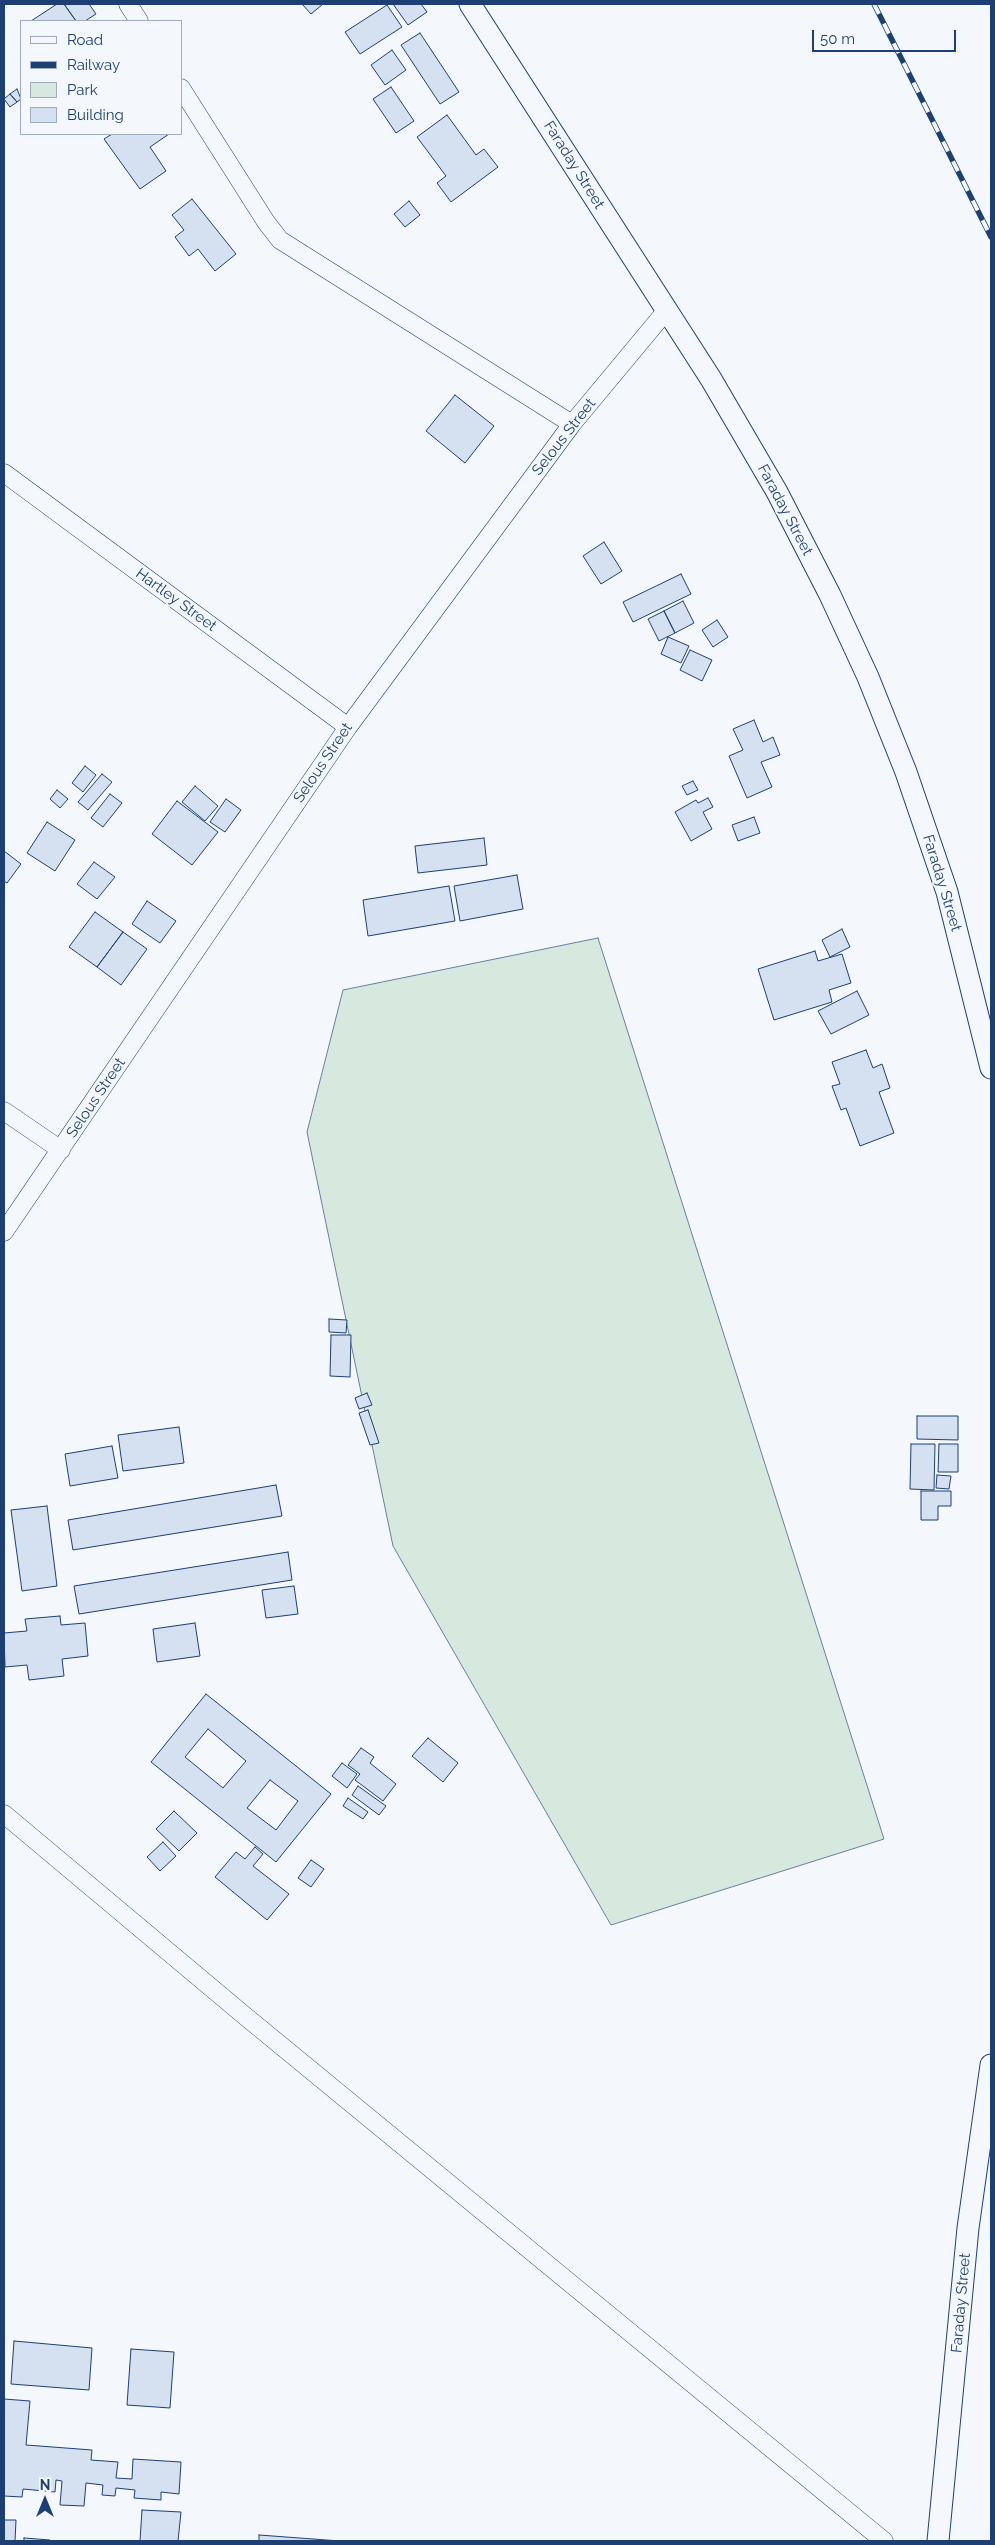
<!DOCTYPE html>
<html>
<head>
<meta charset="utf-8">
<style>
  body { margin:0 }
  #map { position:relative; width:995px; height:2545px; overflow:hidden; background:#f4f7fb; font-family:Raleway,sans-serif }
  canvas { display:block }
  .frame { position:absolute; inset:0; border:5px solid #1d3f73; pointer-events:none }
  .legend { position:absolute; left:20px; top:20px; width:162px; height:115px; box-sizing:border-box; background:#f4f7fb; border:1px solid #9eadc5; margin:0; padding:6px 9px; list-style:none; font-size:15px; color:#1d3f73 }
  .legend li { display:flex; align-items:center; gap:10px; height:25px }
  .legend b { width:25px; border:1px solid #9eadc5 }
  .north { position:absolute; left:20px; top:2475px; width:50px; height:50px; -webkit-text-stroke:4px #f4f7fb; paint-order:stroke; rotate:0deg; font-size:14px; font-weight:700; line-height:20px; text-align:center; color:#1d3f73 }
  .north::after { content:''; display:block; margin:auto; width:18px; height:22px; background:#1d3f73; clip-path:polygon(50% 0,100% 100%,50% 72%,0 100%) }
  .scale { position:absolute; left:812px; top:30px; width:144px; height:22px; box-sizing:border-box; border:2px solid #1d3f73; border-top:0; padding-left:6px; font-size:15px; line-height:18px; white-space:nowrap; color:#1d3f73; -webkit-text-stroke:4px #f4f7fb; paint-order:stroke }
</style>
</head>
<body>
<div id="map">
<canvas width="995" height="2545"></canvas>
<div class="frame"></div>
<ul class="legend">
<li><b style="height:6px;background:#f4f7fb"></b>Road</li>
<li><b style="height:6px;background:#1d3f73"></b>Railway</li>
<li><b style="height:14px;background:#d7e8df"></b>Park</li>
<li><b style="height:14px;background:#d5e0f0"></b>Building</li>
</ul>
<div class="north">N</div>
<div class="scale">50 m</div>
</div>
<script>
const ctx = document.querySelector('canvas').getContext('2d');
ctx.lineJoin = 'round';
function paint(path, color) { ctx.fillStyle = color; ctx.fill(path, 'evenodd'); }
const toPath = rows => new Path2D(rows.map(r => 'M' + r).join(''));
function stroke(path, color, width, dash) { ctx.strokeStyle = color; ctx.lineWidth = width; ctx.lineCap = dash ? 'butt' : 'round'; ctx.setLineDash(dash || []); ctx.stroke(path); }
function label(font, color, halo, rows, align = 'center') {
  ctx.font = font + ' Raleway,sans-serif'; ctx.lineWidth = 4; ctx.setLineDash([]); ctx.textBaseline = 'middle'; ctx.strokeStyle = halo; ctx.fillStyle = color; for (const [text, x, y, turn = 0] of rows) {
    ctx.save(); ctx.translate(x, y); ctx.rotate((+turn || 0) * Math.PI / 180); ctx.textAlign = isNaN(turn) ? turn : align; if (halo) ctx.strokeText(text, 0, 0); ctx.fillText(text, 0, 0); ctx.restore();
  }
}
const green = toPath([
  [598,938,884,1839,611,1925,393,1546,307,1132,343,990,598,938]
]);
const building = toPath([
  [57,4,64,4,76,21,31,21,57,4],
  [64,4,89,4,96,14,85,21,76,21,64,4],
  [302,4,323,4,311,14,302,4],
  [393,4,421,4,427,12,408,25,393,4],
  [387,5,402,27,360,54,345,32,387,5],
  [420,33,459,92,440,104,401,45,420,33],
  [392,50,406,70,385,85,371,65,392,50],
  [391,87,414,121,396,133,373,99,391,87],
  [17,89,21,99,17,102,10,94,17,89],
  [10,94,17,102,10,107,4,99,10,94],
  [447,115,476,155,484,149,498,167,451,202,437,183,446,176,417,137,447,115],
  [112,134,169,134,150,147,166,171,140,189,104,139,112,134],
  [192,199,236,254,215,271,198,249,189,256,175,237,184,230,172,215,192,199],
  [409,201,420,215,405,227,394,214,409,201],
  [455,395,494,426,465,463,426,431,455,395],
  [604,542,622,571,601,584,583,556,604,542],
  [681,574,691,594,633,622,623,602,681,574],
  [683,601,694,623,675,633,664,611,683,601],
  [664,611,675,633,659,641,648,619,664,611],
  [717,620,728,637,713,647,702,630,717,620],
  [668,637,689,646,681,663,661,654,668,637],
  [690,650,712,660,702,681,680,670,690,650],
  [754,720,763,742,773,737,780,755,761,762,772,787,747,798,729,756,743,750,733,729,754,720],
  [85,766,96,775,83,792,72,783,85,766],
  [102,774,112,782,88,810,78,802,102,774],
  [693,781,698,790,687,795,682,786,693,781],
  [195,786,218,806,205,821,182,802,195,786],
  [57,790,68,799,60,808,50,799,57,790],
  [110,794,122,803,103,827,91,818,110,794],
  [708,798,713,807,703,812,712,829,691,841,675,812,696,800,698,803,708,798],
  [226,799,241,810,225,832,210,822,226,799],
  [177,801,218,832,192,865,152,834,177,801],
  [754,817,760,833,738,841,732,825,754,817],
  [47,822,75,840,55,871,27,853,47,822],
  [484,838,487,865,418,873,415,846,484,838],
  [4,851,21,864,7,883,4,881,4,851],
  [94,862,115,877,97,899,77,884,94,862],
  [517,875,523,909,460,921,454,886,517,875],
  [449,886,455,921,368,936,363,900,449,886],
  [147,901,176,921,160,943,132,924,147,901],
  [95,912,123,932,97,967,69,947,95,912],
  [842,929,850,947,830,957,822,940,842,929],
  [123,932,147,949,121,985,97,967,123,932],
  [815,951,818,961,842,954,851,983,829,990,832,1002,774,1020,758,969,815,951],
  [857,991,869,1015,831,1034,818,1011,857,991],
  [866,1050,873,1068,882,1064,890,1088,879,1092,894,1133,860,1146,846,1108,841,1110,832,1086,840,1084,832,1062,866,1050],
  [329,1319,347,1320,346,1333,329,1332,329,1319],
  [331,1335,351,1335,350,1377,330,1376,331,1335],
  [367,1393,372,1405,359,1409,355,1398,367,1393],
  [368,1410,379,1443,370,1445,359,1413,368,1410],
  [917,1416,958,1416,958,1440,917,1439,917,1416],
  [179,1427,184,1463,123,1471,118,1435,179,1427],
  [911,1444,935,1444,934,1490,910,1489,911,1444],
  [939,1444,958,1444,958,1472,938,1472,939,1444],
  [112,1446,118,1478,70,1486,65,1454,112,1446],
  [937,1475,951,1476,949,1489,936,1488,937,1475],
  [276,1485,282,1516,73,1550,68,1520,276,1485],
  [921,1491,951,1491,951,1506,938,1506,938,1520,921,1520,921,1491],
  [47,1506,57,1586,22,1591,11,1510,47,1506],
  [288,1552,292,1580,79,1614,74,1586,288,1552],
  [294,1586,298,1614,266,1618,262,1590,294,1586],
  [60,1616,61,1625,85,1623,88,1656,62,1659,64,1676,29,1680,27,1665,5,1667,4,1633,27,1631,25,1619,60,1616],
  [195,1623,200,1656,157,1662,153,1629,195,1623],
  [206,1694,331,1794,276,1862,151,1762,206,1694],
  [208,1729,246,1761,223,1788,185,1757,208,1729],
  [270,1780,298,1801,276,1830,247,1808,270,1780],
  [428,1738,458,1763,443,1782,412,1756,428,1738],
  [361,1748,374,1757,370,1763,396,1784,383,1801,355,1780,360,1774,348,1765,361,1748],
  [342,1763,357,1774,347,1788,332,1776,342,1763],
  [358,1786,386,1806,379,1815,352,1795,358,1786],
  [348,1798,368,1812,363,1819,343,1806,348,1798],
  [174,1811,197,1833,179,1851,156,1829,174,1811],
  [163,1842,176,1856,160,1871,147,1857,163,1842],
  [255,1847,263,1854,253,1866,289,1894,267,1920,215,1877,236,1852,245,1859,255,1847],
  [311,1860,324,1869,311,1887,298,1878,311,1860],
  [14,2341,92,2348,89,2390,11,2384,14,2341],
  [131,2349,174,2352,170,2408,127,2405,131,2349],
  [4,2399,30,2401,26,2445,92,2450,91,2460,118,2462,116,2478,132,2479,133,2459,181,2462,179,2494,161,2492,161,2500,134,2498,135,2490,116,2488,115,2496,102,2495,103,2485,86,2483,84,2506,60,2505,62,2481,56,2480,55,2492,23,2489,22,2497,4,2496,4,2399],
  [142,2510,181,2512,178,2541,140,2541,142,2510],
  [4,2520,16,2520,15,2541,4,2541,4,2520],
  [259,2535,340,2541,259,2541,259,2535],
  [24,2538,50,2540,50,2541,24,2541,24,2538]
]);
const minor = toPath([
  [128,4,139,21],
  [181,88,266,222,280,240,572,424],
  [4,473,348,727],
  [4,1111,61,1150],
  [4,1232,348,727,572,424,666,311],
  [4,1814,245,2016,884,2541]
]);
const tertiary = toPath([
  [470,4,711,379,777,492,830,595,868,677,906,772,947,892,991,1068],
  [938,2541,968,2228,991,2065]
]);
const rail = toPath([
  [874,4,991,237]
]);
const streetNames = [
  ["Faraday Street",574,165,58],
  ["Selous Street",564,437,-52],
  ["Faraday Street",785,510,62],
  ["Hartley Street",176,600,36],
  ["Selous Street",323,763,-56],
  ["Faraday Street",942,883,73],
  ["Selous Street",96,1098,-56],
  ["Faraday Street",961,2303,-85]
];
paint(green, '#d7e8df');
stroke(green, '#687fa3', 1);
paint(building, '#d5e0f0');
stroke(building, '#1d3f73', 1);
stroke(minor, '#1d3f73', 19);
stroke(tertiary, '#1d3f73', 23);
stroke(minor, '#f4f7fb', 18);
stroke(tertiary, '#f4f7fb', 21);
stroke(rail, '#1d3f73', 5.5);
stroke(rail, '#f4f7fb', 4, [11]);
label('15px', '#1d3f73', '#f4f7fb', streetNames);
</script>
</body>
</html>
